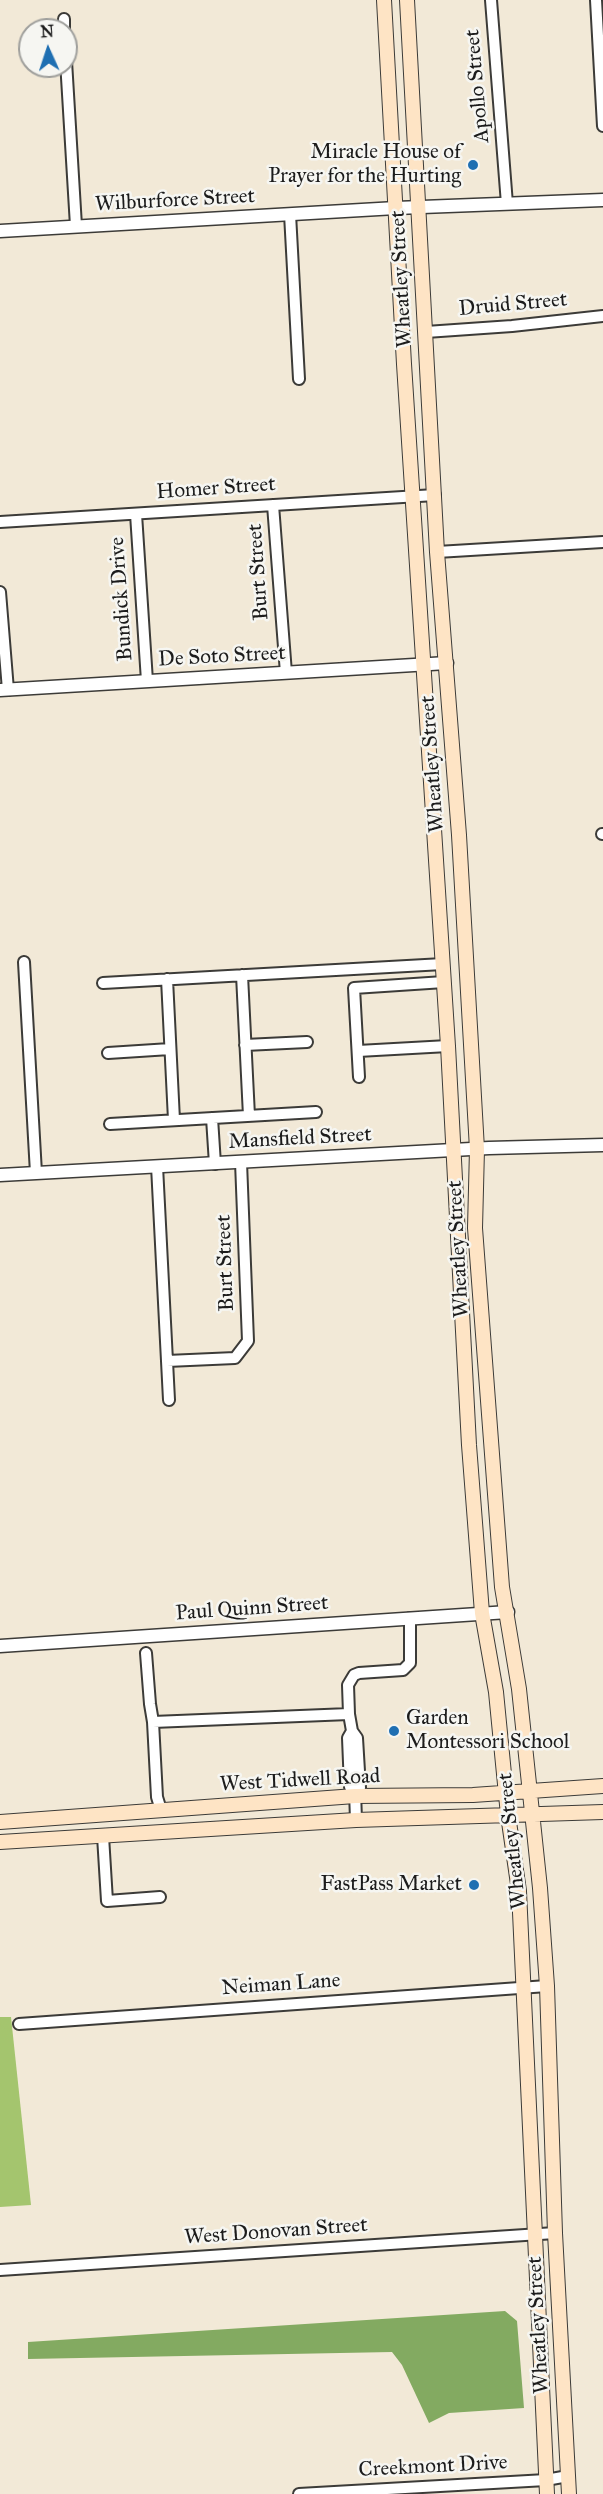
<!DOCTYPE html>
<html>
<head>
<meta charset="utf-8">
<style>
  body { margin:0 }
  #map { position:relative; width:603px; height:2494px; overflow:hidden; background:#f2e9d7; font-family:"IM FELL Great Primer",serif }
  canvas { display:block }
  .north { position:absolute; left:18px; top:18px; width:60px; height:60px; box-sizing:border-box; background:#f6f6f2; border:2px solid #9f9f9c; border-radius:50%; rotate:357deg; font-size:16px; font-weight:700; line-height:24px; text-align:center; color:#1c1c1c }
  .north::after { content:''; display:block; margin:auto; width:21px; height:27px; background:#1f6fb2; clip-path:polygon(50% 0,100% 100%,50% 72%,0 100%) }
</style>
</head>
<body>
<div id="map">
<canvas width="603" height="2494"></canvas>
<div class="north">N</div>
</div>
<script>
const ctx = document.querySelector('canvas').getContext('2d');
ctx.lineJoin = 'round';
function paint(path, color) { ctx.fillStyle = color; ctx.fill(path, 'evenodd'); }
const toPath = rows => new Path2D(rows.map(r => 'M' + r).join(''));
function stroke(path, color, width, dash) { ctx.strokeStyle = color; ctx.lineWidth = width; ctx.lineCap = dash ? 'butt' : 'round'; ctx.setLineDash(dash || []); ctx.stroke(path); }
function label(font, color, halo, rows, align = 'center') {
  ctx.font = font + ' "IM FELL Great Primer",serif'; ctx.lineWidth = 5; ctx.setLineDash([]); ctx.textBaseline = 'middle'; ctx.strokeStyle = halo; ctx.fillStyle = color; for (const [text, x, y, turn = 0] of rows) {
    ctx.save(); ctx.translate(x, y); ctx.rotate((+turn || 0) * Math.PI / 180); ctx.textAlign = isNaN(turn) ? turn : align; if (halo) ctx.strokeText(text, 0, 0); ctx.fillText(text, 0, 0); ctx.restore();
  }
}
const green = toPath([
  [0,2017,11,2017,31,2205,0,2207]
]);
const forest = toPath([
  [505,2311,517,2321,524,2408,449,2413,429,2423,402,2365,392,2352,28,2359,28,2342]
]);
const minor = toPath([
  [491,0,507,204],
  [596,0,603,126],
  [64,19,64,30],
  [66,61,76,226],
  [290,214,299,379],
  [426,332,512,326,603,316],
  [273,505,286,673],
  [136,514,147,681],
  [0,522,435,495],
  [437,552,603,542],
  [0,592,8,690],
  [602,834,603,834],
  [24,962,36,1173],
  [242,975,249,1116],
  [167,979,174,1120],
  [103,983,443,964],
  [245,1045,307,1042],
  [358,1051,448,1046],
  [108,1053,170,1049],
  [359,1077,354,988,444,982],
  [212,1118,215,1164],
  [110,1124,316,1112],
  [157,1166,169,1400],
  [167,1361,235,1358,248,1341,241,1162],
  [146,1653,150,1704,153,1722],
  [349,1714,348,1685,354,1675,359,1673,403,1670,410,1663,410,1618],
  [352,1731,348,1738,350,1787,355,1791,356,1820],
  [161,1810,157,1797,153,1722,349,1714,352,1731,357,1738,360,1788,355,1791],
  [103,1836,107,1901,160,1897],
  [19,2024,547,1986],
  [0,2270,555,2233],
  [299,2494,546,2480,568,2476]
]);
const tertiary = toPath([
  [0,231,396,208,603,200],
  [0,690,447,663],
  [0,1175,489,1148,603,1145],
  [0,1646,508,1612]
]);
const secondary = toPath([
  [384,0,404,364,448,1046,469,1445,482,1613,496,1692,508,1815,519,1891,547,2494],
  [407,0,437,552,459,835,477,1149,475,1228,502,1587,519,1689,540,1888,547,1986,555,2233,569,2494],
  [0,1822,355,1796,473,1795,603,1786],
  [0,1842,356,1820,603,1812]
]);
const markers = [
  [473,165,6,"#1f6fb2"],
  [394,1731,6,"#1f6fb2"],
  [474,1885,6,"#1f6fb2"]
];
const streetNames = [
  ["Apollo Street",478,86,-95],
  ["Wilburforce Street",175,201,-3],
  ["Wheatley Street",402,279,-93],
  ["Druid Street",513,305,-5],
  ["Homer Street",216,489,-4],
  ["Burt Street",259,572,-94],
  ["Bundick Drive",122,599,-94],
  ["De Soto Street",222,657,-3],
  ["Wheatley Street",433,764,-94],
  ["Mansfield Street",300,1139,-3],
  ["Wheatley Street",459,1249,-93],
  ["Burt Street",226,1263,-92],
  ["Paul Quinn Street",252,1609,-4],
  ["West Tidwell Road",300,1781,-3],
  ["Wheatley Street",513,1841,-96],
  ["Neiman Lane",281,1985,-4],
  ["West Donovan Street",276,2232,-4],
  ["Wheatley Street",539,2325,-93],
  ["Creekmont Drive",433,2467,-3]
];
const poiNames = [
  ["Miracle House of",461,153],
  ["Prayer for the Hurting",461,177],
  ["Garden",406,1719,"left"],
  ["Montessori School",406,1743,"left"],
  ["FastPass Market",462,1885]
];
paint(green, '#a4c56e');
paint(forest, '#83aa61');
stroke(minor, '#3c3b38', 14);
stroke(tertiary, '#3c3b38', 15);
stroke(secondary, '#3c3b38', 16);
stroke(minor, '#fff', 10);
stroke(tertiary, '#fff', 12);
stroke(secondary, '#fee4c5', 14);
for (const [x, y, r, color] of markers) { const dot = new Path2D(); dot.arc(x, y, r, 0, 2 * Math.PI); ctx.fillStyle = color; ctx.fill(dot); stroke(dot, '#f6f6f2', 2); }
label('21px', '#1c1c1c', '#f6f6f2', streetNames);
label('21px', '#1c1c1c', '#f6f6f2', poiNames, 'right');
</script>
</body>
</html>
